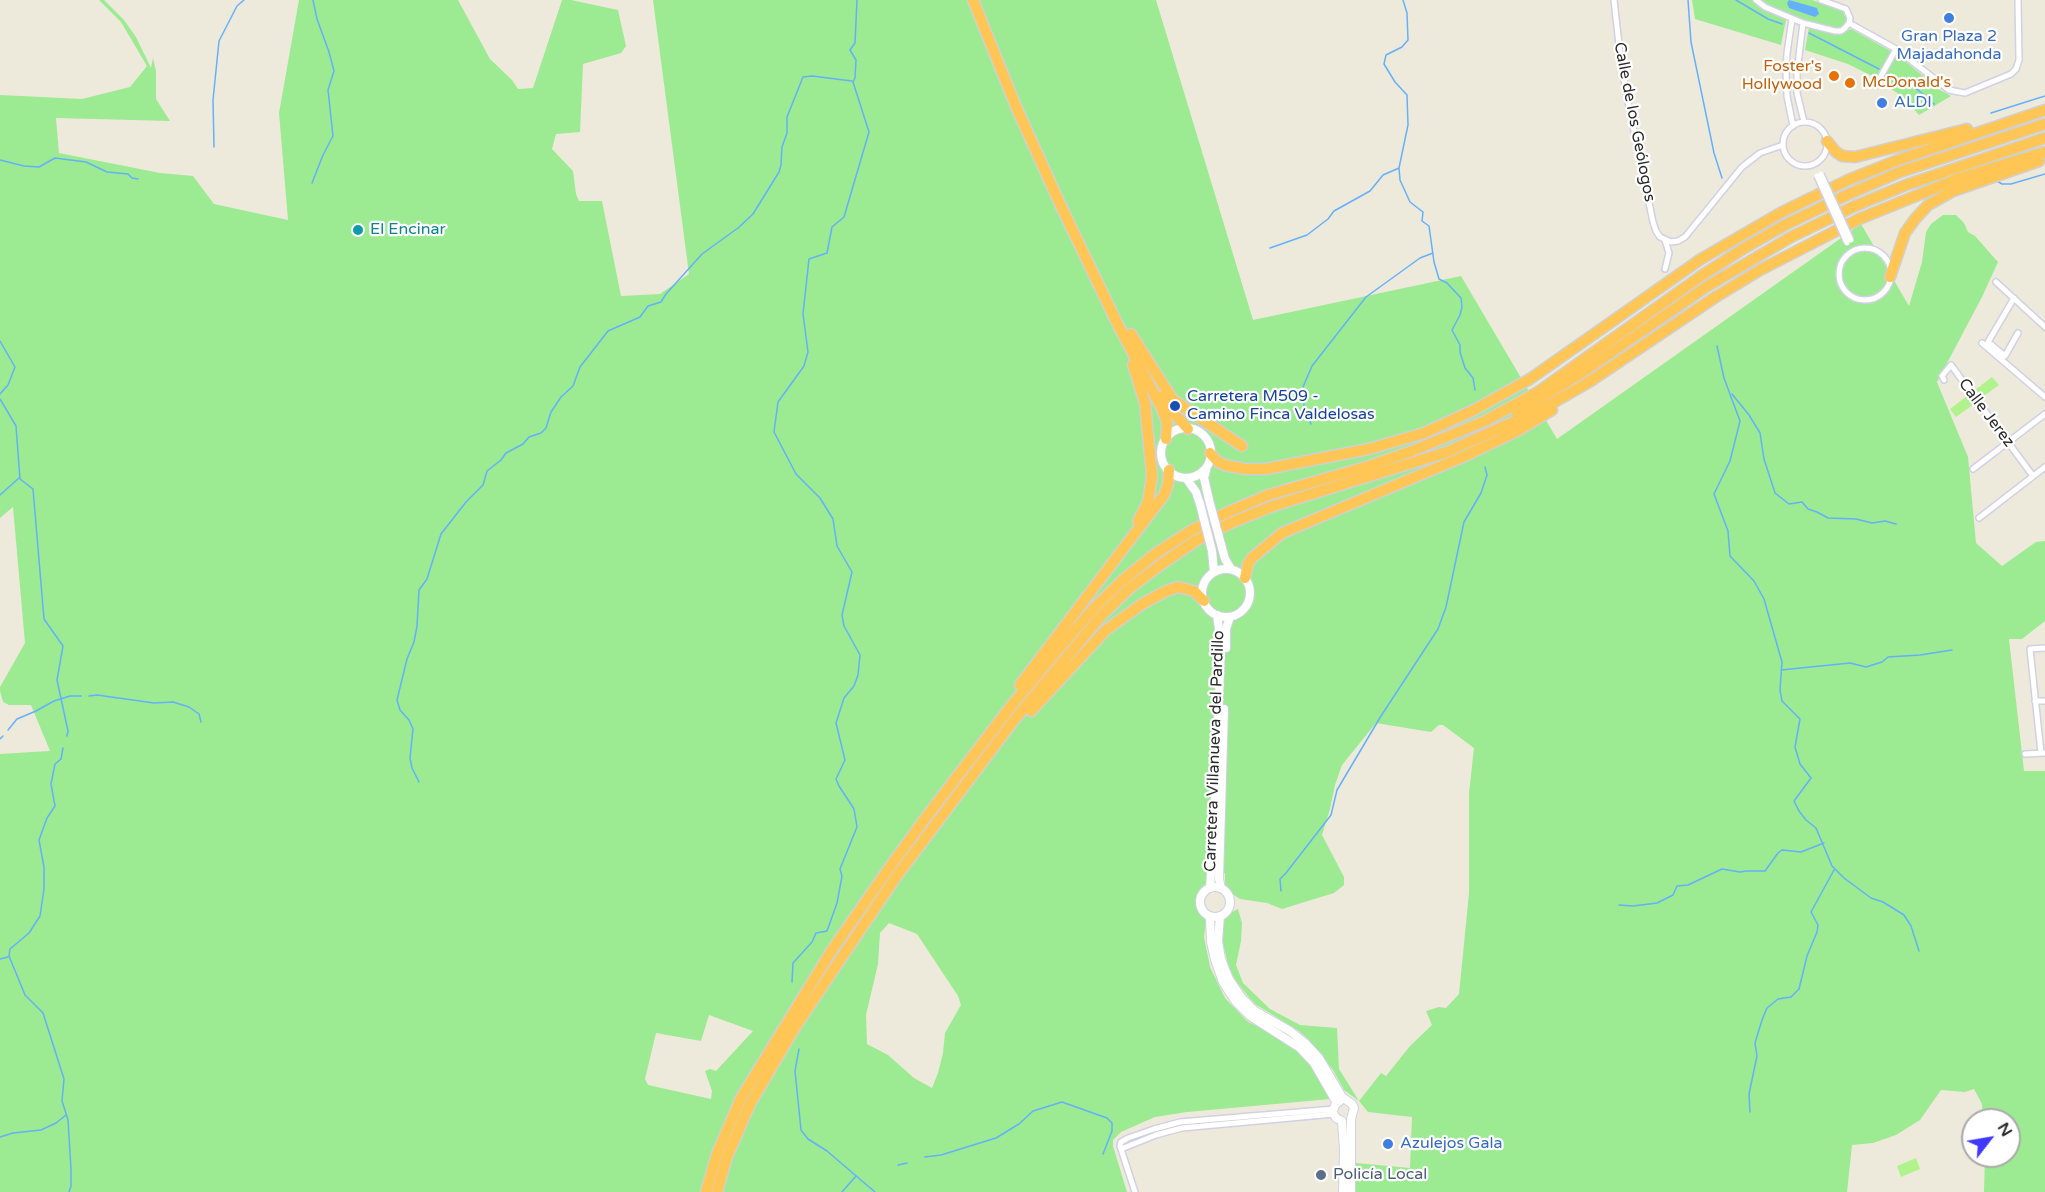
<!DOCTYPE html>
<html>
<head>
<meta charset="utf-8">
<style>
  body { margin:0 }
  #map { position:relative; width:2045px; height:1192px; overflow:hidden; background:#eeeadb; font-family:"Varela Round",sans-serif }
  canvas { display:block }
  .north { position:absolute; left:1961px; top:1108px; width:60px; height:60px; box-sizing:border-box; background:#fff; border:2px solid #aaa; border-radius:50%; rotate:59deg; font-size:16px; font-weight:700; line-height:24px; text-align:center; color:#2b2b2b }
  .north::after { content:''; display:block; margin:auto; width:21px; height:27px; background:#4038ff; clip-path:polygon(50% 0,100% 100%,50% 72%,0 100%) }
</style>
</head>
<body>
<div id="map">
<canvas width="2045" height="1192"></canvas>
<div class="north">N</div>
</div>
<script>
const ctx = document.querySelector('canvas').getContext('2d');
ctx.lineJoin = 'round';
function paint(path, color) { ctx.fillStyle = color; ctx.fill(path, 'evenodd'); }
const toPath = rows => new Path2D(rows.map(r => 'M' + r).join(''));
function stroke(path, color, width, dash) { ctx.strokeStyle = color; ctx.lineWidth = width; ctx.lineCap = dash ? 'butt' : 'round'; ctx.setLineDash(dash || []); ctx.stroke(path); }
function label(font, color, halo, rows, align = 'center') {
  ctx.font = font + ' "Varela Round",sans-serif'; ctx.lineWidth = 4.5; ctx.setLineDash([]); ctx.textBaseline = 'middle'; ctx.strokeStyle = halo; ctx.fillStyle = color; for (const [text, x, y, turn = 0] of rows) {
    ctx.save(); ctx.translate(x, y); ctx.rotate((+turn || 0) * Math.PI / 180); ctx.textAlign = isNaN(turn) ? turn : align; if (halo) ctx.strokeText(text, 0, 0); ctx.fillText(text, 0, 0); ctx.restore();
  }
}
const green = toPath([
  [99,0,104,0,124,20,136,37,151,68,153,58,156,71,156,99,170,121,56,118,59,153,160,173,193,176,214,204,288,220,279,113,299,0,458,0,490,59,512,80,518,89,533,88,562,0,571,0,618,10,626,46,621,53,583,64,580,132,556,134,552,149,573,171,576,194,579,201,602,201,621,296,660,294,689,274,653,0,1156,0,1253,320,1461,276,1557,439,1861,224,1909,306,1922,262,1926,232,1931,224,1943,215,1956,215,1964,223,1968,232,1975,236,1998,262,1982,297,1937,382,1968,457,1976,543,2002,566,2036,542,2045,541,2045,621,2022,639,2009,639,2024,771,2045,771,2045,1192,1984,1192,1985,1156,2009,1156,2009,1120,1983,1120,1982,1104,1974,1089,1965,1092,1941,1090,1920,1120,1896,1135,1873,1143,1852,1145,1847,1192,1355,1192,1356,1163,1410,1168,1412,1117,1368,1112,1359,1101,1344,1090,1333,1070,1310,1041,1299,1031,1255,1004,1248,996,1235,980,1229,968,1223,944,1223,921,1228,914,1238,909,1242,923,1241,941,1236,965,1243,983,1270,1009,1300,1025,1337,1028,1339,1069,1359,1101,1381,1073,1386,1076,1410,1046,1432,1025,1426,1011,1439,1007,1446,1008,1459,994,1469,893,1469,793,1474,748,1443,725,1439,725,1431,732,1376,723,1342,765,1335,785,1330,809,1322,835,1344,877,1344,885,1334,893,1282,909,1267,903,1240,899,1231,893,1225,886,1225,873,1208,871,1206,883,1197,898,1198,910,1206,921,1204,937,1210,967,1225,998,1247,1021,1286,1042,1295,1049,1310,1065,1326,1089,1330,1099,1187,1112,1155,1117,1121,1132,1113,1140,1113,1146,1127,1192,0,1192,0,754,50,751,31,705,9,705,3,702,0,691,0,687,25,643,13,507,0,518,0,95,82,99,130,87,147,66,121,22],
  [889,923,917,934,958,996,961,1005,945,1033,943,1053,938,1073,932,1088,914,1078,888,1055,867,1044,866,1015,878,964,880,933],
  [709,1015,753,1031,716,1071,710,1069,705,1071,712,1091,711,1099,648,1085,645,1079,656,1033,701,1041],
  [1692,0,1753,0,1759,7,1786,20,1781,45,1695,19],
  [1759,0,1812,0,1842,10,1847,20,1845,25,1840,28,1835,29,1794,17],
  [1809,27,1837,35,1851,29,1889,50,1896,57,1899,56,1940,90,1951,96,1919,115,1904,98,1876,78,1848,64,1805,50]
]);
const pitch = toPath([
  [1992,377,1999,385,1981,398,1975,390],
  [1967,396,1974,404,1956,417,1950,409],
  [1916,1158,1920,1169,1901,1177,1897,1166]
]);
const water = toPath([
  [1789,0,1817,8,1819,14,1815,17,1789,8,1787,3]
]);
const stream = toPath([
  [1403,0,1407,13,1408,40,1402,47,1386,55,1384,64,1395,82,1407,95,1408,125,1399,168,1400,180,1410,202,1423,212,1422,221,1429,226,1434,262,1439,279,1447,283,1461,298,1462,307,1460,315,1452,330,1460,345,1460,352,1465,368,1473,378,1475,390],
  [1688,0,1691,42,1714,153,1722,178],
  [1736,0,1768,19,1782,24],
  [1809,33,1879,69],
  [1888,74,1918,90,1934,104],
  [1991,113,2045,96],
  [214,147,213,100,219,41,237,6,244,0],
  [0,160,24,166,39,167,55,158,86,162,107,172,128,174,132,178,138,179],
  [1997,181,2002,184,2011,184,2045,174],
  [312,183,323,155,333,136,328,90,334,71,329,52,317,19,313,0],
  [1270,248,1307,235,1328,219,1334,211,1370,191,1383,175,1399,168],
  [0,341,15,367,8,385,0,394],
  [1717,346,1724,378,1740,421,1730,461,1714,494,1728,531,1730,556,1754,581,1764,599,1782,662,1780,690,1782,701,1800,719,1795,747,1800,764,1811,778,1794,801,1799,811,1806,820,1816,828,1832,866,1844,878,1871,898,1883,902,1904,915,1911,926,1919,951],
  [1732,394,1749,415,1760,433,1764,459,1775,493,1789,504,1802,502,1808,509,1817,512,1828,518,1856,519,1872,523,1885,521,1896,524],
  [0,399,16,426,20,479,33,489,44,619,63,646,57,680,68,731,67,736],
  [1311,424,1304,406,1303,387,1312,366,1366,297,1420,258,1433,253],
  [0,495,19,478],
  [1781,670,1850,663,1866,667,1882,662,1888,657,1920,655,1952,650],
  [89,696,97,695,154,703,173,702,189,707,199,714,201,722],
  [8,730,17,719,36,711,54,701,70,696,81,696],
  [0,739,3,736],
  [63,748,61,759,55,764,51,784,55,806,47,818,39,840,44,867,44,889,40,916,29,933,10,949,9,956,25,995,43,1013,64,1079,62,1101,68,1120,71,1169,71,1186,69,1192],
  [419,782,412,768,410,758,413,729,409,720,400,710,397,700,407,659,414,642,417,626,419,590,427,579,441,534,466,502,483,485,487,471,501,460,506,453,523,444,529,437,541,433,546,428,551,412,561,397,573,386,580,367,608,331,640,317,648,306,661,302,666,294,702,254,738,228,753,214,779,172,781,165,782,147,787,133,787,117,803,77,812,76,852,81],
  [1281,891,1280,879,1286,873,1331,815,1337,790,1381,716,1438,629,1446,607,1464,522,1481,493,1487,475,1485,467],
  [1619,905,1633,906,1657,903,1673,895,1677,886,1688,885,1722,869,1740,872,1746,871,1765,871,1778,853,1782,850,1801,852,1824,843],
  [0,959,8,957],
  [792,982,793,963,812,942,816,933,827,931,837,903,842,876,840,869,857,827,854,809,839,786,836,779,845,760,836,723,844,698,854,686,858,675,860,655,844,626,842,615,852,572,837,546,833,519,820,498,796,474,774,432,778,402,804,366,808,352,803,314,809,259,827,253,832,227,844,217,869,132,853,82,855,78,856,60,850,50,855,43,857,0],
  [799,1049,795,1071,801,1130,808,1139,827,1151,875,1192],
  [1750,1112,1749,1094,1757,1056,1755,1043,1762,1020,1767,1008,1772,1004,1778,999,1791,997,1799,989,1807,956,1817,932,1818,925,1811,912,1834,870],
  [0,1137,13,1133,41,1130,56,1123,66,1115],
  [925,1157,941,1155,996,1138,1019,1124,1033,1111,1062,1102,1107,1118,1112,1123,1112,1131,1103,1154],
  [898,1165,907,1163],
  [842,1192,856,1176]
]);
const street = toPath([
  [1614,0,1621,62,1628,102,1653,222,1656,231,1660,237,1671,242,1678,241,1685,237,1742,167,1760,153,1783,145],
  [1756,0,1765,7,1803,23,1835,31,1841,31,1845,28,1849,23,1850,18,1846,9,1821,0],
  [1792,19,1787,53,1786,73,1787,96,1793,126],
  [1803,23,1797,72,1797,93,1804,122],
  [1849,23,1896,49,1949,90,1965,93,2011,74,2016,69,2019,60,2018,0],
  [1876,85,1896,49],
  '1783 144a22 22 0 1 1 44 0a22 22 0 1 1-44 0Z',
  [1665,240,1669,253,1665,269],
  '1839 274a26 26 0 1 1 52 0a26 26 0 1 1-52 0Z',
  [1996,282,2045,327],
  [2014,298,1988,342,2005,356,2018,333],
  [1982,343,2045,397],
  [1944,380,1942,376,1951,365,2033,476],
  [1973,469,2045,414],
  [1979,518,2045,467],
  [2035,701,2045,701],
  [2041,753,2030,649,2045,648],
  [2025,754,2045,753],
  [1121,1149,1156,1135,1182,1128,1334,1114],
  [1135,1192,1120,1146,1121,1142,1128,1138,1154,1129,1180,1122,1334,1109]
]);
const secondary = toPath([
  '1161 453a25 25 0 1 1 50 0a25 25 0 1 1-50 0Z',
  [1206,470,1204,478,1209,500],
  [1186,478,1196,492,1200,504],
  [1222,548,1225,559,1231,569],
  [1212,551,1214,572],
  '1202 593a24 24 0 1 1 48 0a24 24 0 1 1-48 0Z',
  [1226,648,1226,629,1230,617],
  '1200 902a15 15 0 1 1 30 0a15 15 0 1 1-30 0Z',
  [1210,888,1214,827,1221,643,1217,615],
  [1221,888,1219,879,1224,709],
  [1210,916,1211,942,1215,960,1223,982,1236,1002,1250,1016,1300,1048,1314,1063,1337,1103],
  [1220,916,1218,941,1221,959,1229,979,1241,997,1255,1011,1290,1031,1305,1043,1319,1058,1342,1097,1352,1104,1354,1108,1351,1119,1351,1192],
  [1340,1101,1335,1105,1333,1112,1336,1118,1342,1121],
  [1342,1121,1344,1149,1343,1192]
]);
const highway = toPath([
  [973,0,1017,109,1060,204,1117,323,1161,407,1167,422,1166,439],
  [1827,141,1836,152,1842,156,1855,157,1967,129],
  [1890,277,1905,233,1915,219,1928,205,1953,191,2039,161],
  [1131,334,1173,400,1242,446],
  [1133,365,1145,403,1152,476,1148,502,1138,521],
  [1163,396,1170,409,1188,429],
  [1517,413,1583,372,1706,287,1791,237,1855,206,1906,185,2045,138],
  [1210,453,1217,461,1224,465,1245,469,1266,469,1369,449,1424,433,1474,410,1530,379,1701,259,1782,212,1848,180,1898,160,2045,110],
  [1245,578,1248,564,1252,558,1282,533,1465,456,1519,430,1552,410],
  [1020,685,1164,495,1168,484,1169,470],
  [1031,711,1106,630,1142,604,1166,591,1178,587,1194,591,1204,601],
  [706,1192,717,1154,741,1098,832,950,887,871,924,820,1011,706,1061,646,1094,608,1123,580,1155,554,1192,530,1228,512,1268,495,1369,466,1412,451,1485,421,1538,392,1701,276,1746,247,1785,225,1849,194,1900,172,2045,124],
  [717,1192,727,1157,750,1104,794,1029,838,963,896,877,1014,720,1101,616,1130,588,1163,563,1197,540,1233,522,1273,506,1447,452,1546,407,1589,382,1714,298,1760,270,1859,219,1960,178,2045,152]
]);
const streetBridge = toPath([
  [1821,174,1851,240],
  [1817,176,1847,243]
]);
const secondaryBridge = toPath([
  [1209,500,1222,548],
  [1200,504,1212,551]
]);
const markers = [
  [1949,18,6,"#3f7fe0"],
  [1834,76,6,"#e8710a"],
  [1850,83,6,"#e8710a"],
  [1882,103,6,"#3f7fe0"],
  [358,230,6,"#0f9aa8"],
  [1175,406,6,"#1a4fb4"],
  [1388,1144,6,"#3f7fe0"],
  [1321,1175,6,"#5c6f8a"]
];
const shopNames = [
  ["Gran Plaza 2",1949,37,"center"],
  ["Majadahonda",1949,55,"center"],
  ["ALDI",1894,103],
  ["Azulejos Gala",1400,1144]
];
const foodNames = [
  ["Foster's",1822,67],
  ["Hollywood",1822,85],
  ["McDonald's",1862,83,"left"]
];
const streetNames = [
  ["Calle de los Geólogos",1634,122,79],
  ["Calle Jerez",1986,413,53],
  ["Carretera Villanueva del Pardillo",1215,751,-88]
];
const cultureNames = [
  ["El Encinar",370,230]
];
const transitNames = [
  ["Carretera M509 -",1187,397],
  ["Camino Finca Valdelosas",1187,415]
];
const serviceNames = [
  ["Policía Local",1333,1175]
];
paint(green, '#9cea92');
paint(pitch, '#b0f38d');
paint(water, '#64b0fb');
stroke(stream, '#64b0fb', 1.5);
stroke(street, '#d1d0e5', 8);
stroke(secondary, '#d1d0e5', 10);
stroke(highway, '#d0d0d0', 13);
stroke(street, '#fff', 5);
stroke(secondary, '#fff', 8);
stroke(highway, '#ffc656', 10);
stroke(streetBridge, '#d1d0e5', 8, []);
stroke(secondaryBridge, '#d1d0e5', 10, []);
stroke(streetBridge, '#fff', 5);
stroke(secondaryBridge, '#fff', 8);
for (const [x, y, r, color] of markers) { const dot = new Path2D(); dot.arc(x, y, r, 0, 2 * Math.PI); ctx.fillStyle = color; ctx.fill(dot); stroke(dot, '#fff', 2); }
label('16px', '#366cbe', '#fff', shopNames, 'left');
label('16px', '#c56008', '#fff', foodNames, 'right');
label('16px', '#2b2b2b', '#fff', streetNames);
label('16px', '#0d838f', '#fff', cultureNames, 'left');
label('16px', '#164399', '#fff', transitNames, 'left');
label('16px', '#4e5e75', '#fff', serviceNames, 'left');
</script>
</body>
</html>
